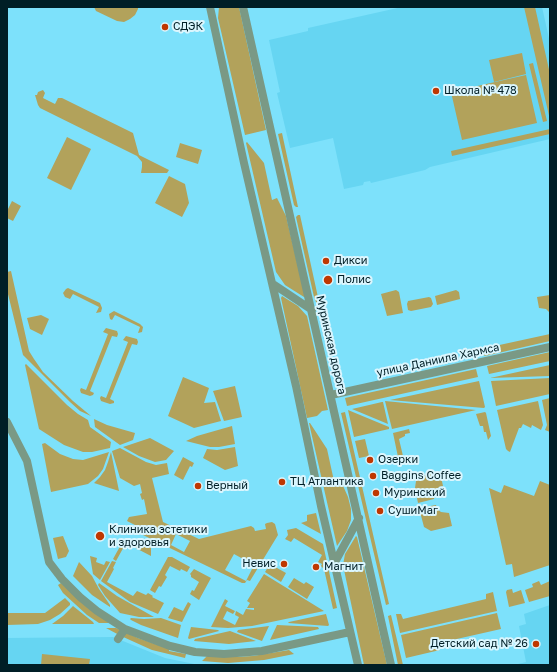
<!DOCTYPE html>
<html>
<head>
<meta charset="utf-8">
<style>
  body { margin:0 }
  #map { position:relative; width:557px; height:672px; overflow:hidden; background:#7de1fb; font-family:"Golos Text",sans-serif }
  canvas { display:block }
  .frame { position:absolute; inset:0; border:8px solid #001e26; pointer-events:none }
</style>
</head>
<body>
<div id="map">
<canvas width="557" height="672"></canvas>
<div class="frame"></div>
</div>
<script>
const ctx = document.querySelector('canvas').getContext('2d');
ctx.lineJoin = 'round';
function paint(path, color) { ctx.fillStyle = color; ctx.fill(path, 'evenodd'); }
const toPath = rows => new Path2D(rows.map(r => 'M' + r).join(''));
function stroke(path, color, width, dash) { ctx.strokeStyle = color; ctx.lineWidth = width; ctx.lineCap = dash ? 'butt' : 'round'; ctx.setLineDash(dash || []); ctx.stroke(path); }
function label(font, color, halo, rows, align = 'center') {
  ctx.font = font + ' "Golos Text",sans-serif'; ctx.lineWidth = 4; ctx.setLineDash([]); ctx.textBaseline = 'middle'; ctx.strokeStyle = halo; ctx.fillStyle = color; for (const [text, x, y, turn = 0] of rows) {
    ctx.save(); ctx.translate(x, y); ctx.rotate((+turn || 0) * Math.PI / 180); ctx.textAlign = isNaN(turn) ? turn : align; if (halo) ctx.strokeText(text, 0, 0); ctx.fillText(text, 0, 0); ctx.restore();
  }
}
const built = toPath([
  [402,7,542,7,550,43,550,139,430,167,425,170,371,183,370,181,364,182,363,185,344,189,333,138,290,148,277,93,280,92,269,40,308,31,308,28],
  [550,605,550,665,514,665,526,662,519,626,526,624,524,614],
  [113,637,165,658,199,665,7,665,7,638]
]);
const green = toPath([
  [94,7,138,7,138,9,135,15,130,19,124,22,117,21,96,11],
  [219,7,239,7,266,130,245,135,218,18],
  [524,7,535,7,550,74,550,120],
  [522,53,526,74,494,82,489,60],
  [533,63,547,121,543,122,529,64],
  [526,75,537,123,462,140,451,92],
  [43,90,45,93,43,98,55,104,58,98,62,98,133,133,139,155,169,170,167,173,141,173,142,167,142,162,137,156,40,108,38,105,35,95,37,95,38,92],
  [550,129,550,134,452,156,451,151],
  [282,133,298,207,296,207,294,205,278,134],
  [67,137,91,149,71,190,47,178],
  [247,142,264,163,272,200,277,198,286,216,305,296,304,297,285,285,276,272,246,143],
  [180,143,202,150,198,164,176,157],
  [169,176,185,184,189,203,182,217,155,203],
  [12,201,21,206,13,221,7,218,7,211],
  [298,215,300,215,321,311,320,312,314,297,296,217],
  [11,271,29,351,34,359,43,372,73,401,91,416,80,411,70,402,23,355,7,290,7,272],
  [68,288,100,303,102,308,101,312,96,313,99,307,73,294,70,299,65,297,63,293,66,289],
  [396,290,399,292,403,313,387,316,381,294],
  [456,290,459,292,460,299,437,305,435,296],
  [550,295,550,313,546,309,539,308,537,297],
  [282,296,298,306,307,316,328,410,322,411,317,416,307,418,281,298],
  [429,297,431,298,433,304,431,307,411,311,408,310,407,304,408,301],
  [114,311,140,324,143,327,142,332,138,333,140,327,115,315,112,320,110,319,109,314],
  [41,315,49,319,42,335,30,329,27,318],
  [106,328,117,331,118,334,117,337,112,336,90,391,94,393,93,395,90,396,81,393,80,390,81,388,86,390,108,334,103,332],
  [550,334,550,341,485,356,482,353,481,349],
  [126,336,137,339,138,342,137,345,132,344,110,399,114,401,114,403,110,404,101,401,100,398,101,396,106,398,128,342,123,340],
  [550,352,550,361,489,374,487,366],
  [26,364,67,405,78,414,88,420,90,427,111,442,110,448,92,452,83,452,64,445,39,429,25,365],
  [550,365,550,376,490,378],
  [476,369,478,377,347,406,345,398],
  [183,377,209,388,204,403,215,402,221,421,194,428,168,416],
  [550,378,550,394,496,406,491,381],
  [479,381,485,407,484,408,390,400],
  [235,386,242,417,224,421,213,391],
  [550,398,550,432,545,430,547,425,542,400],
  [385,401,476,410,392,429],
  [538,401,543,425,541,430,532,425,531,428,523,424,521,428,519,428,510,452,508,451,506,449,497,410],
  [383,402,388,424,352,409,382,402],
  [348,410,389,427,389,429,354,437],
  [345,412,389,604,386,605,341,413],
  [485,412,486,413,491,436,488,440,486,432,484,432,483,426,480,426,476,414],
  [94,419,107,425,135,433,133,440,120,445,95,427],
  [309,423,310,423,327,449,334,481,340,479,348,497,351,509,351,520,347,531,337,546],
  [232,426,235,444,219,447,210,447,186,441,197,436],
  [409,429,410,433,405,434,405,436,399,439,403,456,398,457,393,433],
  [150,438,174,451,166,460,155,462,139,456,123,447],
  [365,439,369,456,359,458,355,441],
  [45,443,60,454,73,459,83,460,109,452,103,469,98,476,88,484,51,492,42,444],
  [235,447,238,466,225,470,203,458,207,449,217,450],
  [120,448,146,462,156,465,167,463,169,474,152,478,163,522,199,539,251,526,254,528,255,531,266,529,265,524,267,523,272,522,275,524,278,535,250,581,247,580,245,583,242,583,143,535,146,526,139,527,127,521,129,517,147,514,144,499,142,500,140,494,142,493,140,484,134,486,120,478,112,451],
  [176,534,190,541,184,552,171,545],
  [234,554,254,565,246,581,225,570],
  [111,452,119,491,94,483,100,477,105,470,108,462],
  [183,457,194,463,192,467,190,466,183,480,174,475],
  [440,472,443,486,439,487,436,491,434,499,418,503,415,488,416,481,422,476],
  [540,481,550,485,550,565,514,577,512,564,506,565,489,488,501,493,504,485,534,496],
  [436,505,437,509,441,512,449,513,452,526,431,531,424,527,419,508],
  [316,513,321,534,301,523,307,521,307,515],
  [296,528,323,544,337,608,333,609,324,569,321,566,322,564,318,562,322,555,294,538,291,542,285,539,288,535,287,530],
  [63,536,69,551,66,557,58,559,53,538],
  [356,536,357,537,387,665,364,665,343,565,345,554],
  [126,540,151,547,151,556,126,543,116,561,113,559,123,541],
  [90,556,97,558,96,562,104,565,106,561,110,562,100,580,93,574],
  [168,557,172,557,190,567,187,572,181,569,180,571,170,566,165,575,167,577,161,587,159,586,155,593,150,590],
  [112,561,116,562,113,568,114,569,107,582,133,596,137,591,146,595,148,593,153,596,152,597,164,603,158,614,130,602,101,581],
  [79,562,92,576,99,589,110,605,110,607,92,595,73,576],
  [270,564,286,573,281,582,265,572],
  [194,569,211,578,199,600,190,594,192,590,194,591,199,582,191,577,191,575,190,574],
  [264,574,324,611,252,626,228,628,211,627,225,599,228,601,225,606,235,611,233,614,227,611,223,619,235,625,239,617,235,615,236,611,243,615,246,609,254,610,254,608,247,608,250,603,247,601],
  [294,578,304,584,306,582,314,587,307,599,288,587],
  [539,581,541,585,550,581,550,596,529,602,525,590,533,587,532,584],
  [61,583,109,623,99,623,87,615,63,593,58,585],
  [99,583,117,596,154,617,139,617,120,613,105,596,98,585],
  [512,589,513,593,521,590,525,603,509,607,506,592,507,590],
  [493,592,497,611,400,633,396,614,401,614,403,619,486,599,486,594],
  [65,598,70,603,70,605,60,614,50,620,38,624,7,625,7,613,45,613],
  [188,602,191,604,182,622,168,618,174,607,183,611],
  [73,606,93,622,94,624,52,624,63,616],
  [497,613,501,629,439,643,440,650,406,658,401,635],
  [326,614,329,625,328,626,288,623,289,622],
  [391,615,403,665,398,665,388,616],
  [131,618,144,619,161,618,181,625,178,638,141,625,131,620,130,619],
  [277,625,318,627,319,629,270,640],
  [269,626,262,641,237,632,238,630],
  [191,627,218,630,219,631,189,639,188,638],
  [106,628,116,628,138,638,169,649,169,651,186,654,185,658,152,650,121,636],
  [230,631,256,641,229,644,194,641,195,639],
  [289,650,294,654,264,660,228,663,202,661,207,656,235,657,253,656],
  [42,654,90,659,89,665,41,665]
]);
const minor = toPath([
  [210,7,244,163,296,386,321,506,358,665],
  [243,7,391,665],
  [273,284,312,310],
  [331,395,550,347],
  [7,422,27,461,49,562,62,579,80,597,97,611,125,629,170,646,195,652,224,654,262,651,350,632],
  [335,562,359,518],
  [118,639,125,629]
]);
const markers = [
  [165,27,4,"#bf3701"],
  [436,91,4,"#bf3701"],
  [326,261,4,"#bf3701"],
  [328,280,5,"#bf3701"],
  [370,460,4,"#bf3701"],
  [373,476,4,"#bf3701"],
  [282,482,4,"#bf3701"],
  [198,486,4,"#bf3701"],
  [376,493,4,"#bf3701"],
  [380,511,4,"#bf3701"],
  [100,536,5,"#bf3701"],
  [284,564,4,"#bf3701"],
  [316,567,4,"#bf3701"],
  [536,644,4,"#bf3701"]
];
const poiNames = [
  ["СДЭК",173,27],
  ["Школа № 478",444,91],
  ["Дикси",334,261],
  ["Полис",337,280],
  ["Озерки",378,460],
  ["Baggins Coffee",381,476],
  ["ТЦ Атлантика",290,482],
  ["Верный",206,486],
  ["Муринский",384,493],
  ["СушиМаг",388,511],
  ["Клиника эстетики",109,530],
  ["и здоровья",109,543],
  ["Невис",276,564,"right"],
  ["Магнит",324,567],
  ["Детский сад № 26",528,644,"right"]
];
const streetNames = [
  ["Муринская дорога",331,345,77],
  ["улица Даниила Хармса",438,360,-12]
];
paint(built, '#66d5f2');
paint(green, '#b2a25b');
stroke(minor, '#7a9985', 8);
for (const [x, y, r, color] of markers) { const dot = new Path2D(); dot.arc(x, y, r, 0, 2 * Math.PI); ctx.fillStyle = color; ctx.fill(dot); stroke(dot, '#dbf6fe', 1.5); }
label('11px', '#001e26', '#dbf6fe', poiNames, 'left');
label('11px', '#001e26', '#dbf6fe', streetNames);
</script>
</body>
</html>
